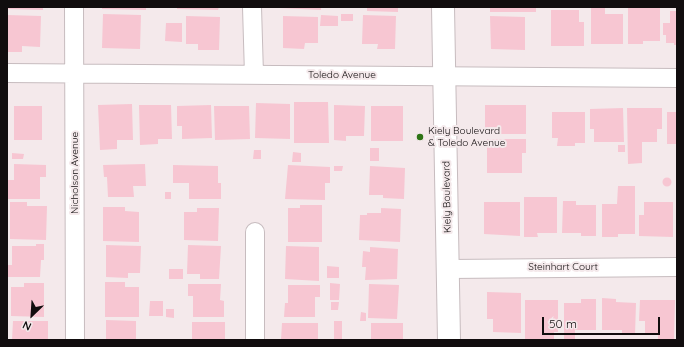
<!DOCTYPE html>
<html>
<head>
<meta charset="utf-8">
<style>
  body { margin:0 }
  #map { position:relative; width:684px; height:347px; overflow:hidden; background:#f4e9eb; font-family:Quicksand,sans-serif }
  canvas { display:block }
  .frame { position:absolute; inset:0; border:8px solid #110d0e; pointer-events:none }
  .north { position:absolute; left:12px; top:295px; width:40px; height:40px; -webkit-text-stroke:3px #f4e9eb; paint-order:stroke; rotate:205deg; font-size:11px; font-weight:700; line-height:16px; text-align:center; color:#110d0e }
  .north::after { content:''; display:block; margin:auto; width:14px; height:18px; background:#110d0e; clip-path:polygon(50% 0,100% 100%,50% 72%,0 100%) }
  .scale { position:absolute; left:542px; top:317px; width:118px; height:18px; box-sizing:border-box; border:2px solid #110d0e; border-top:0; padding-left:5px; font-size:12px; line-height:14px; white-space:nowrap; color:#110d0e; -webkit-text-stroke:3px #f4e9eb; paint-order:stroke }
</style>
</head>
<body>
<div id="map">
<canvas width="684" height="347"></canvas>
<div class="frame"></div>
<div class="north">N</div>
<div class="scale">50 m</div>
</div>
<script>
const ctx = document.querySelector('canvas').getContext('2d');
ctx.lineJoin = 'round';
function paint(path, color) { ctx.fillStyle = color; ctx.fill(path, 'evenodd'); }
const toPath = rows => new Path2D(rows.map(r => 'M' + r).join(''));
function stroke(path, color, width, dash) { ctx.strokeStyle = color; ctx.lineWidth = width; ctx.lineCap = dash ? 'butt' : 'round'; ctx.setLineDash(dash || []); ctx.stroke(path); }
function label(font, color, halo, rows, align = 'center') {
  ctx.font = font + ' Quicksand,sans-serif'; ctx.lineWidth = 4; ctx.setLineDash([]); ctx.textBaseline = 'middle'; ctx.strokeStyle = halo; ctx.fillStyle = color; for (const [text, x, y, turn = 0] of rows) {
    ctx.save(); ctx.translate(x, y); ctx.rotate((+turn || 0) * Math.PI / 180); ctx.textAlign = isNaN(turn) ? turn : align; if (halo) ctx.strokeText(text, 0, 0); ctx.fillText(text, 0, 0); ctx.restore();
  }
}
const building = toPath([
  [7,7,43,7,43,10,7,9],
  [102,7,146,7,146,10,102,9],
  [177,7,219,7,218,10,177,9],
  [280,7,321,7,321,10,280,8],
  [367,7,398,7,398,12,367,11],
  [490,7,536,7,536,12,490,12],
  [591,7,605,7,605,14,623,14,623,44,591,44],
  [628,7,660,7,660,41,643,41,643,44,628,44],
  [551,10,579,10,579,22,584,22,584,46,551,46],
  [670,11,677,11,677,45,674,45,674,43,666,43,666,35,663,35,663,23,670,23],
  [103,14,141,15,140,49,102,48],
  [341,14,353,14,353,21,341,21],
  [7,15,41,16,40,47,22,46,22,52,7,52],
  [321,15,338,16,338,26,320,26],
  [363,15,396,16,395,49,377,49,378,44,362,44],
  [186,16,220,17,219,50,198,50,198,44,186,44],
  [283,16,318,17,318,43,305,43,304,49,283,48],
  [490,16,525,17,525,50,491,49],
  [166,23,182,23,182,42,165,41],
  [294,102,328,102,329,143,294,143],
  [256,103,290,104,290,139,255,138],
  [132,104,133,140,117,140,117,149,100,150,98,105],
  [139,105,171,105,172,139,158,139,158,144,140,145],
  [211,105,212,138,182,139,182,126,177,126,177,106],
  [334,105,365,106,364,136,346,136,346,141,334,140],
  [485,105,526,105,526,134,485,134],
  [14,106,42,106,42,140,14,140],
  [214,106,249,106,250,139,215,140],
  [371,106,403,106,403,141,371,141],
  [623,108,624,142,594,142,594,129,590,129,590,109],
  [627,108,662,108,662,129,657,129,657,142,642,142,642,163,628,164],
  [552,112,585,112,585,143,575,143,575,146,557,146,558,138,552,138],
  [667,112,677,112,677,144,667,144],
  [487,139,526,139,526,153,522,153,522,173,487,173],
  [618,145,625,145,625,152,618,152],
  [370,148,379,148,379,161,370,161],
  [254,150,261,150,261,159,253,159],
  [293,152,301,153,301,162,292,162],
  [12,153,24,154,23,159,12,159],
  [14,164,46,165,46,177,40,177,40,199,7,199,7,180,14,180],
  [145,164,146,186,133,186,134,197,108,197,107,177,104,177,103,165],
  [173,165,218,166,218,183,221,183,221,199,189,199,189,183,173,183],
  [288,165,330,167,330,183,325,183,325,200,285,199],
  [334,166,343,166,342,171,334,171],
  [370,166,405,168,404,199,383,198,383,195,369,195],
  '662.5 182a4.5 4.5 0 1 1 9 0a4.5 4.5 0 1 1-9 0Z',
  [618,186,635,186,635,234,618,234,618,237,602,237,602,204,617,204],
  [165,192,171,192,171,199,165,199],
  [524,197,557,197,557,233,537,233,538,237,524,237],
  [563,201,576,201,576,205,596,205,596,236,581,236,581,233,562,233],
  [10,202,27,202,27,206,47,206,46,240,10,239],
  [484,202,520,202,520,236,484,234],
  [644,202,673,202,673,237,639,236,639,215,644,215],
  [300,205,322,205,322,242,288,242,288,208,300,208],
  [103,207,125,207,125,211,139,212,139,242,103,241],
  [197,208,219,208,218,241,184,240,184,212,197,212],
  [381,208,401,209,400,242,359,240,360,215,367,215,367,213,381,213],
  [36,244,44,244,44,260,41,260,40,277,8,277,8,265,12,265,12,246,36,246],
  [106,245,141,246,140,273,128,273,128,278,106,277],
  [188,245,221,246,219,279,200,279,200,274,187,274],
  [286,246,319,247,319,281,285,279],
  [370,247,398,249,397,279,365,280,366,267,362,267,363,251,370,252],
  [327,266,339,267,339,278,327,278],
  [169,269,183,269,183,279,169,279],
  [105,282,125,282,125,287,139,287,139,317,105,317],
  [24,283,44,283,44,317,11,316,11,287,24,287],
  [330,283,340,284,339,300,330,300],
  [188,284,221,284,220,300,224,301,224,317,193,317,193,296,188,296],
  [369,284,399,285,397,319,368,318],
  [288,285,320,285,320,297,315,297,315,317,284,317,285,303,288,303],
  [487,292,521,293,521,333,493,332,493,319,487,319],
  [602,298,616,299,616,302,636,303,635,335,622,335,622,330,602,330],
  [581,299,596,299,596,330,575,330,575,340,564,340,564,303,581,303],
  [525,300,558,300,558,332,554,332,554,340,525,340],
  [640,300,675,300,674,340,658,340,658,335,645,334,645,321,639,321],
  [150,301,163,301,163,316,149,316],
  [331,302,339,302,338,310,331,310],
  [166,309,174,309,174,318,166,317],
  [361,312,366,313,366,321,360,321],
  [106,320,136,321,136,340,106,340],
  [13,321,48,321,48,340,12,340],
  [334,321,342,321,342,340,334,340],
  [192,322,225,322,225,340,192,340],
  [282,323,318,323,318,340,281,340],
  [371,323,403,323,403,340,371,340]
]);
const minor = toPath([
  [74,7,75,340],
  [252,7,254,75],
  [7,73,677,78],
  [255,232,255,340],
  [449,269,677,267]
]);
const secondary = toPath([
  [443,7,449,340]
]);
const markers = [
  [420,137,4,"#2e7416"]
];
const streetNames = [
  ["Toledo Avenue",342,75],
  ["Nicholson Avenue",75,173,-90],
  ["Kiely Boulevard",447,197,-91],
  ["Steinhart Court",563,267]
];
const poiNames = [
  ["Kiely Boulevard",428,131],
  ["& Toledo Avenue",428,143]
];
paint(building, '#f7c6d2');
stroke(minor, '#c7bcbf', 20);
stroke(secondary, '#c7bcbf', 24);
stroke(minor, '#fff', 18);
stroke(secondary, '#fff', 22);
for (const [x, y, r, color] of markers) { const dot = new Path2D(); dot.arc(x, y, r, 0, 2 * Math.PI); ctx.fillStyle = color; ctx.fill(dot); stroke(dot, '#f4e9eb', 1.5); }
label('10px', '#110d0e', '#f4e9eb', streetNames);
label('10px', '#110d0e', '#f4e9eb', poiNames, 'left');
</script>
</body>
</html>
